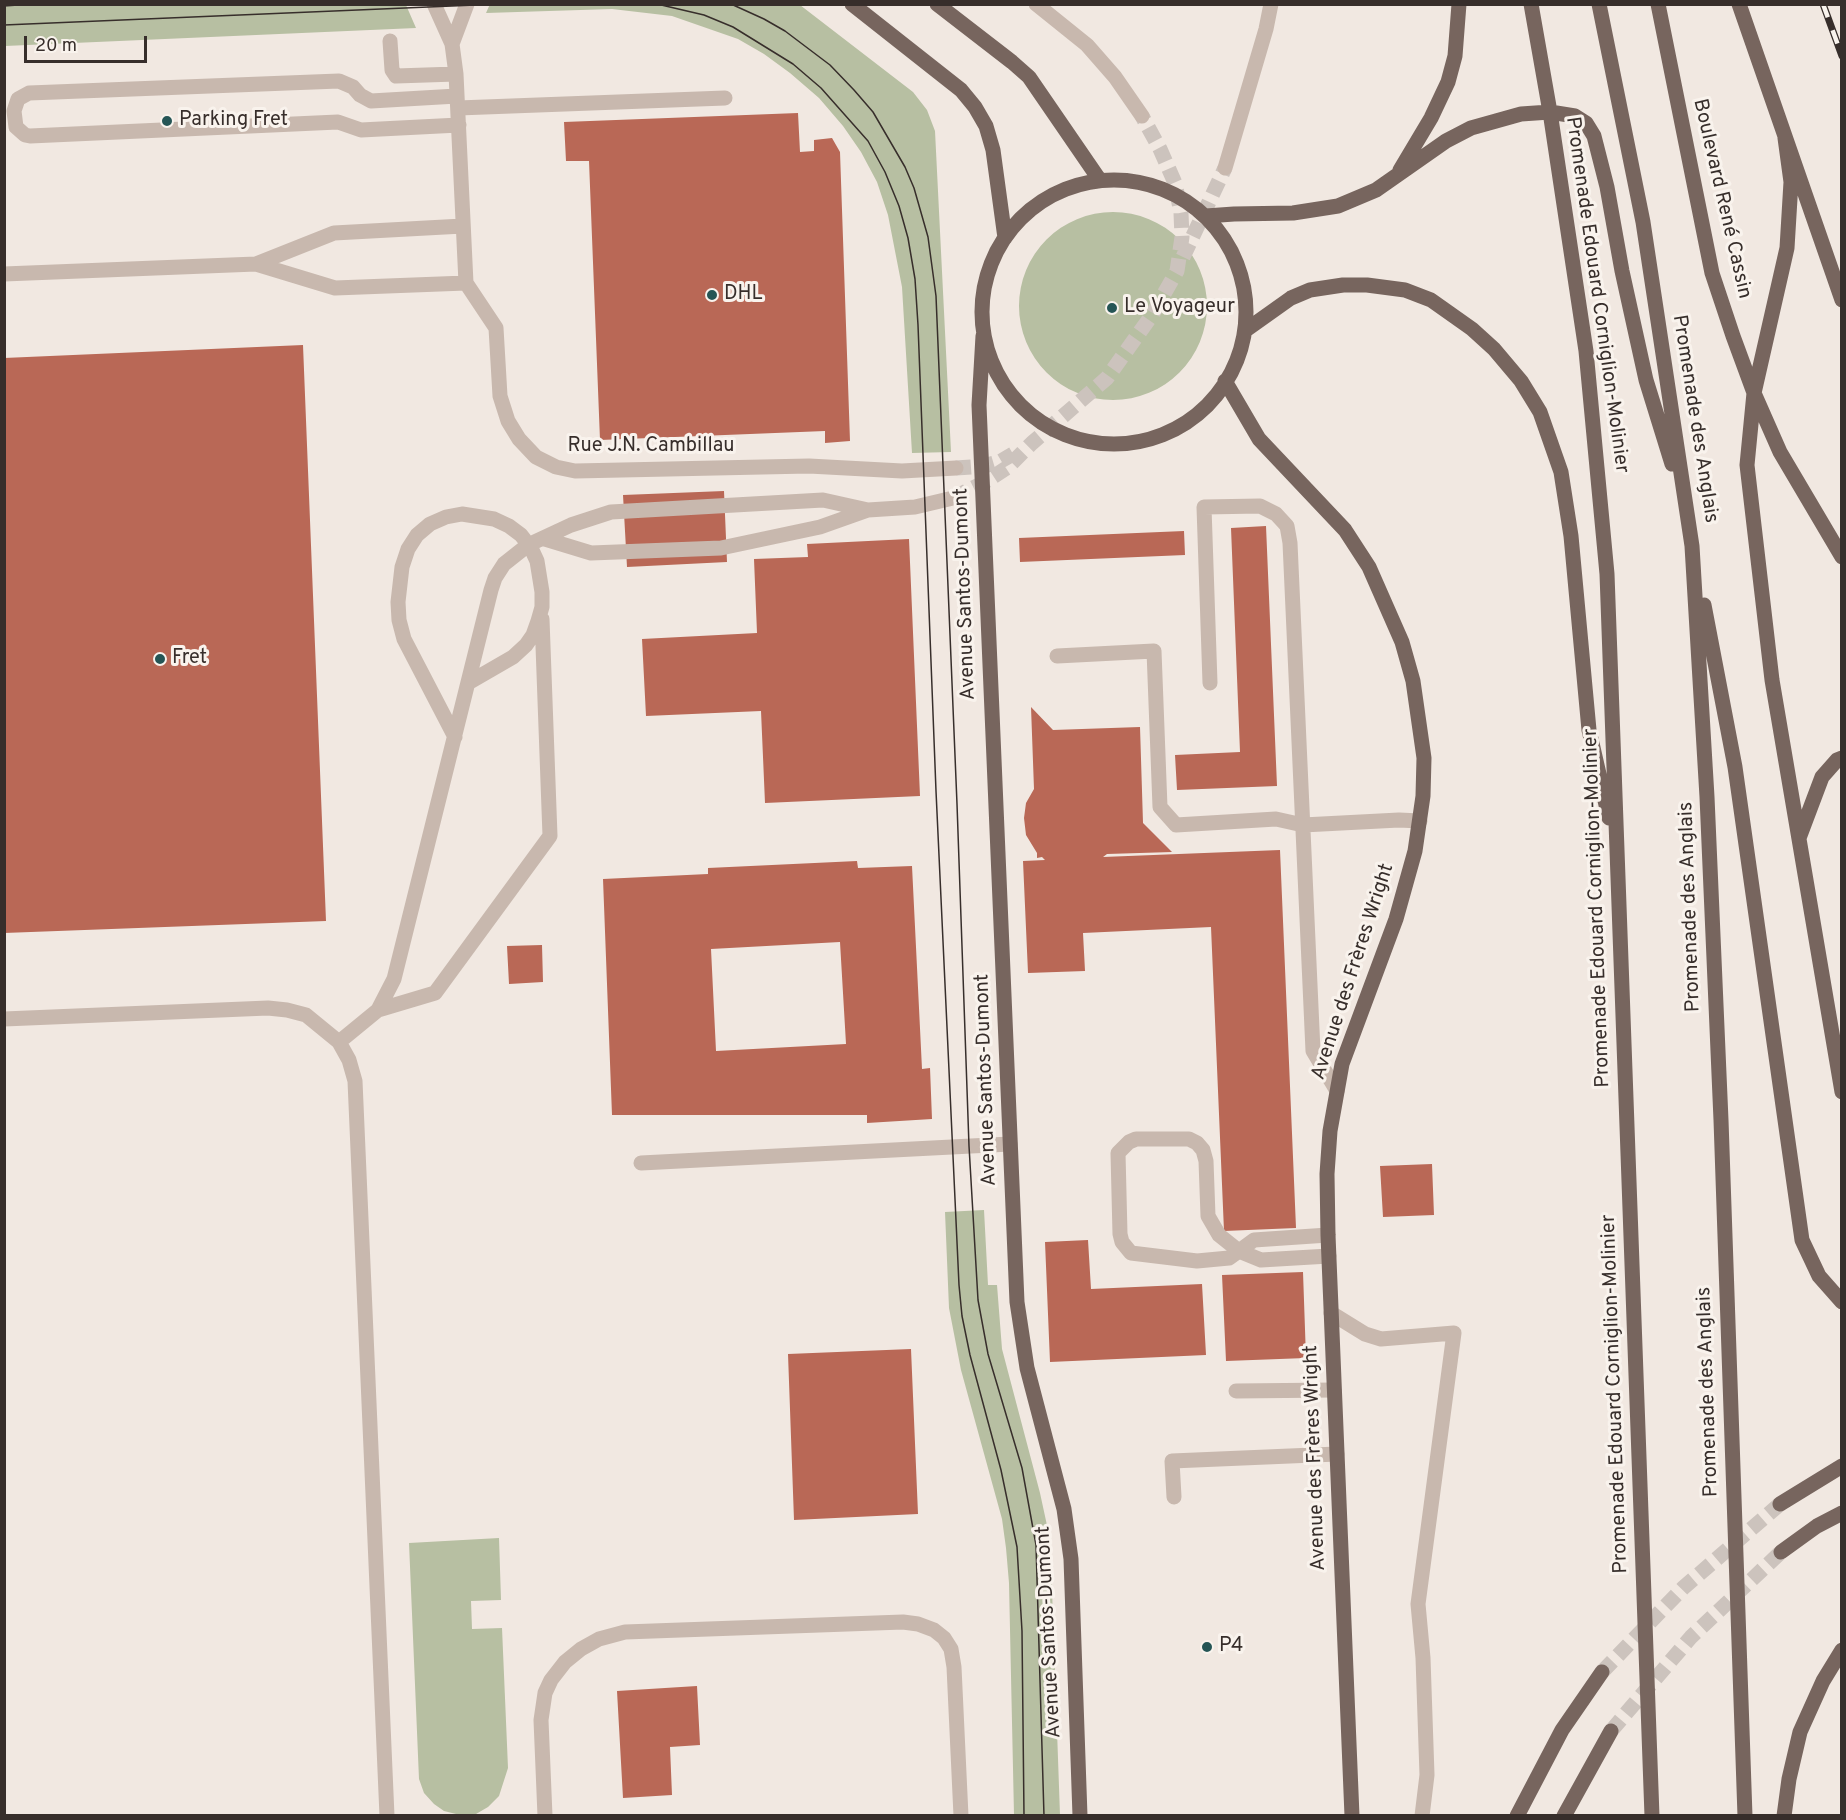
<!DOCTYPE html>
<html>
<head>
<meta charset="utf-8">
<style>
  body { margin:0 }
  #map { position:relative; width:1846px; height:1820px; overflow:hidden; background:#f1e8e1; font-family:Overpass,sans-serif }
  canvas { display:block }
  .frame { position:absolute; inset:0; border:6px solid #372e2b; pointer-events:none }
  .scale { position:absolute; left:24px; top:36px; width:123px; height:27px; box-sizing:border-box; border:3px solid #372e2b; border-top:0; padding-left:8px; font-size:18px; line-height:21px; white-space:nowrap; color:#372e2b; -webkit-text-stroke:4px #f9f3ed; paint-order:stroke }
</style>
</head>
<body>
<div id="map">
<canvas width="1846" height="1820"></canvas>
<div class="frame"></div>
<div class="scale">20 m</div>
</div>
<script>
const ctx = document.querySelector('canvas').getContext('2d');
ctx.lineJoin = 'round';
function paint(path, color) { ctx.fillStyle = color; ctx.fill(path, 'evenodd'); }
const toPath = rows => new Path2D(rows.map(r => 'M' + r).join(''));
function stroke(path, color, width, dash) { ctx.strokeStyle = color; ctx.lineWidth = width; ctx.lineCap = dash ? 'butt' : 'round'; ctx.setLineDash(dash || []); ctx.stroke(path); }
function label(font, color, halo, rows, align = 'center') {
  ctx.font = font + ' Overpass,sans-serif'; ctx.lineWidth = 6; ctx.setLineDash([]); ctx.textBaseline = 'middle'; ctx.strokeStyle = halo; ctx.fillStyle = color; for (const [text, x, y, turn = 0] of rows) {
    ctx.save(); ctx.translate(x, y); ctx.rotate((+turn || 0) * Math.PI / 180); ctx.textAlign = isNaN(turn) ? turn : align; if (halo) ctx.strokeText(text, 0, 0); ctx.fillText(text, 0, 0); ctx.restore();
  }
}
const green = toPath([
  [490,4,800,5,913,92,927,110,935,131,951,452,912,453,902,287,888,215,877,182,861,152,843,126,819,98,790,73,764,54,738,39,672,16,612,9,486,13],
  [4,5,406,5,416,28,5,46],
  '1019 306a94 94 0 1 1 188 0a94 94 0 1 1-188 0Z',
  [984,1210,988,1285,997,1285,1002,1349,1040,1493,1048,1530,1051,1561,1060,1815,1014,1815,1009,1583,1006,1548,1002,1519,961,1370,949,1308,945,1212],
  [499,1538,501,1600,471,1601,472,1629,502,1628,508,1768,499,1796,488,1807,476,1814,460,1815,444,1811,434,1804,424,1793,419,1779,409,1543]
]);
const building = toPath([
  [798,113,800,152,814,151,814,140,832,138,840,152,850,441,825,443,825,431,600,440,589,161,566,161,564,122],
  [303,345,326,921,4,933,4,358],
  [724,491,727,562,627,567,623,495],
  [1266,526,1277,786,1177,790,1175,755,1240,752,1231,528],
  [1184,531,1185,555,1020,562,1019,538],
  [909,539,920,796,765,803,761,711,646,716,642,639,757,633,754,559,808,557,807,544],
  [1031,707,1053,730,1140,727,1143,823,1172,852,1107,854,1103,857,1280,850,1296,1228,1224,1231,1211,927,1083,933,1085,971,1028,973,1023,861,1045,860,1042,857,1037,858,1037,853,1026,835,1024,818,1026,803,1034,789],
  [857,861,858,868,912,866,922,1069,930,1068,932,1119,867,1123,867,1115,612,1115,603,879,708,874,708,868],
  [840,942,846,1044,716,1051,711,949],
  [542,945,543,982,509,984,507,946],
  [1432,1164,1434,1215,1383,1217,1380,1166],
  [1088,1240,1091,1289,1202,1284,1206,1355,1050,1362,1045,1242],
  [1303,1272,1306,1358,1226,1361,1222,1275],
  [911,1349,918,1514,794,1520,788,1354],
  [697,1686,700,1745,670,1747,672,1795,623,1798,617,1691]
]);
const minorTunnel = toPath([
  [1183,257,1225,168],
  [956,468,984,466,1001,461,1013,454],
  [953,498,985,482,1008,467,1032,443,1107,378,1152,315,1177,271,1182,237,1181,213,1175,183,1160,149,1142,116]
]);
const majorTunnel = toPath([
  [1602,1672,1683,1588,1780,1504],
  [1611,1731,1691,1637,1781,1552]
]);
const minor = toPath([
  [434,4,452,44],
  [467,4,452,44,456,74,466,283,496,328,500,396,508,421,519,439,536,457,556,467,575,471,809,466,902,471,956,468],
  [1036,4,1087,45,1115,77,1142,116],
  [390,41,392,70,396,76,456,74],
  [457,96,371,101,360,95,353,87,339,81,29,93,18,99,14,111,16,127,25,135,30,136,338,122,361,130,459,125],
  [458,108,725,98],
  [1225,168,1266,29,1271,4],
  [256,264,334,233,463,226],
  [4,274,256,264,335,288,466,283],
  [868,510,915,507,953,498],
  [1057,656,1154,651,1160,807,1176,825,1276,819,1303,825,1399,820,1420,821],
  [1210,683,1204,507,1260,506,1276,514,1287,526,1290,543,1313,1051,1337,1091],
  [455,737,404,639,399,620,398,602,402,567,408,549,417,535,430,524,446,517,462,514,494,519,509,526,521,535,531,548,537,561,542,592,542,607,538,621,533,635,526,645,513,657,468,683],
  [378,1010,435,993,550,836,542,619],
  [4,1019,268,1008,287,1010,306,1015,339,1042,349,1060,355,1081,387,1816],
  [339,1042,378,1010,394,979,491,590,495,578,504,564,528,545,571,525,611,512,823,500,868,510,820,527,721,548,591,553,545,539],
  [641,1163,1010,1144],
  [1328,1235,1254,1240,1239,1251,1229,1258,1197,1261,1131,1253,1122,1242,1120,1234,1118,1153,1129,1142,1136,1139,1189,1139,1197,1143,1203,1150,1206,1161,1208,1216,1219,1235,1239,1251,1261,1260,1329,1256],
  [1331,1313,1365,1334,1381,1339,1454,1333,1418,1604,1423,1658,1427,1775,1422,1816],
  [1236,1391,1334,1390],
  [1174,1497,1172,1461,1337,1454],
  [545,1816,541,1720,545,1693,551,1680,565,1662,581,1649,599,1639,625,1632,903,1622,918,1624,934,1630,944,1638,951,1649,954,1667,961,1816]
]);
const major = toPath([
  [852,4,961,90,975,107,986,126,993,150,1005,238],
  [937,4,1012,62,1029,77,1099,179],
  [1531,4,1550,112,1586,351,1607,574,1652,1816],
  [1599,4,1643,222,1692,546,1707,797,1721,1120,1745,1816],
  [1658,4,1712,273,1733,336,1754,393,1780,452,1842,557],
  [1739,4,1842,300],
  [1785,138,1791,182,1787,248,1754,393,1747,465,1772,680,1842,1092],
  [1400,170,1431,118,1448,82,1455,56,1459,4],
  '982 312a132 132 0 1 1 264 0a132 132 0 1 1-264 0Z',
  [1206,216,1234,214,1293,213,1338,206,1376,190,1446,141,1471,128,1521,114,1550,112,1575,116,1586,123,1594,136,1607,187,1622,271,1646,380,1672,464],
  [1246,330,1291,298,1310,290,1343,285,1367,285,1405,290,1431,300,1472,329,1494,349,1521,381,1540,412,1561,472,1571,536,1589,730,1609,818],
  [983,336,979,405,1017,1302,1027,1368,1064,1509,1071,1559,1080,1816],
  [1225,381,1259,439,1345,530,1369,567,1402,642,1413,681,1424,758,1423,796,1415,851,1396,919,1342,1064,1330,1131,1327,1174,1328,1235,1352,1816],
  [1704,605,1735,767,1802,1240,1819,1276,1842,1302],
  [1799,838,1822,777,1837,760,1842,758],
  [1780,1504,1842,1466],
  [1781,1552,1817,1526,1842,1513],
  [1517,1816,1562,1730,1602,1672],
  [1564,1816,1611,1731],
  [1784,1816,1789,1779,1800,1732,1823,1681,1842,1650]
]);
const tram = toPath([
  [657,4,704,15,733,27,793,64,821,88,868,141,885,172,899,206,908,238,915,279,918,325,936,791,959,1285,962,1316,970,1355,1001,1470,1017,1547,1022,1631,1024,1816],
  [731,4,764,19,785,31,830,65,854,90,873,112,905,167,914,188,928,237,936,296,957,804,969,1146,978,1300,988,1354,1022,1468,1036,1545,1044,1816],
  [4,6,32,4],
  [4,25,499,4]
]);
const rail = toPath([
  [1823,4,1842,56]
]);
const markers = [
  [167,121,6,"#255555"],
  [712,295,6,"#255555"],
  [1112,308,6,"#255555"],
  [160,659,6,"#255555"],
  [1207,1647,6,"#255555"]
];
const poiNames = [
  ["Parking Fret",179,121],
  ["DHL",724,295],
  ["Le Voyageur",1124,308],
  ["Fret",172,659],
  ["P4",1219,1647]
];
const streetNames = [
  ["Boulevard René Cassin",1721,199,77],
  ["Promenade Edouard Corniglion-Molinier",1596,295,82],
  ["Promenade des Anglais",1694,419,81],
  ["Rue J.N. Cambillau",651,447],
  ["Avenue Santos-Dumont",966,594,-92],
  ["Promenade des Anglais",1691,907,-92],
  ["Promenade Edouard Corniglion-Molinier",1598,908,-92],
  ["Avenue des Frères Wright",1354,972,-72],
  ["Avenue Santos-Dumont",987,1080,-92],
  ["Promenade des Anglais",1709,1392,-92],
  ["Promenade Edouard Corniglion-Molinier",1616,1394,-92],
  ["Avenue des Frères Wright",1316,1458,-92],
  ["Avenue Santos-Dumont",1050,1632,-93]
];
paint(green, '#b7bfa2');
paint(building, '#b96856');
stroke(minorTunnel, '#ccc3bd', 15, [15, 8]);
stroke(majorTunnel, '#ccc3bd', 15, [15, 8]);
stroke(minor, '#c8b8ae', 15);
stroke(major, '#77655e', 15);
stroke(tram, '#372e2b', 1.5);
stroke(rail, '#372e2b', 7);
stroke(rail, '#f9f3ed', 4.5, [14]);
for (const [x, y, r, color] of markers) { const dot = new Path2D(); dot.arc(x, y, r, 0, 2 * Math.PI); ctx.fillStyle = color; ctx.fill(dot); stroke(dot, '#f9f3ed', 2); }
label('20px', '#372e2b', '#f9f3ed', poiNames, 'left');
label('20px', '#372e2b', '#f9f3ed', streetNames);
</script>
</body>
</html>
